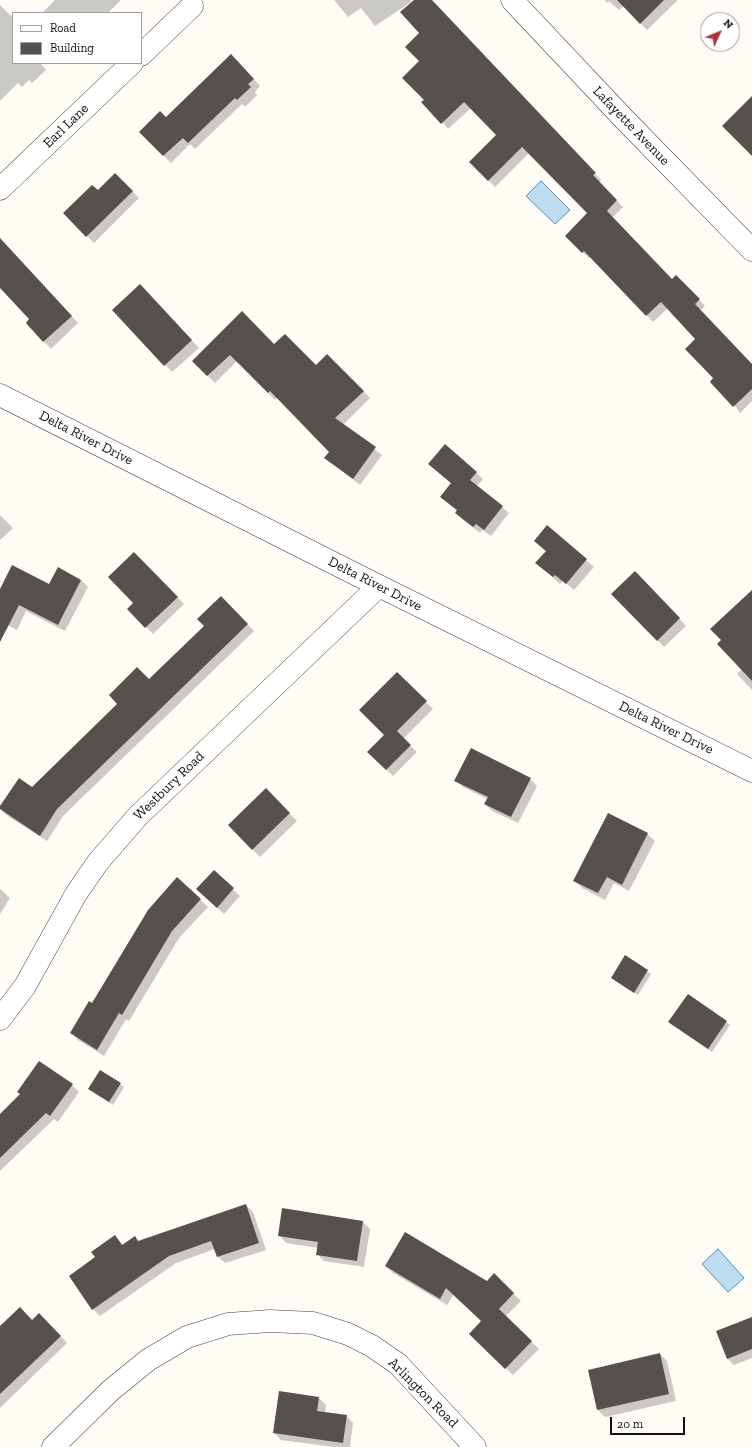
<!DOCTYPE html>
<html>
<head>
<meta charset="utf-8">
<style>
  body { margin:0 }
  #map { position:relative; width:752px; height:1447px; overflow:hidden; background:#fefcf4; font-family:"Zilla Slab",serif }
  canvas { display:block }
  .legend { position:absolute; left:12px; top:12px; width:130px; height:52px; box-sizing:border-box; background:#fff; border:1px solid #9f9f9f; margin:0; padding:5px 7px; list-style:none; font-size:12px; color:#101010 }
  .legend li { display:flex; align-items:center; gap:8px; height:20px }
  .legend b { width:20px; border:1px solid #9f9f9f }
  .north { position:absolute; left:700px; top:12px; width:40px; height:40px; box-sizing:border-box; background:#fff; border:1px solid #9f9f9f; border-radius:50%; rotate:46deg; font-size:11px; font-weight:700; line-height:16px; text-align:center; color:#101010 }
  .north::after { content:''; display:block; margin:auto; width:14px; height:18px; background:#b1363b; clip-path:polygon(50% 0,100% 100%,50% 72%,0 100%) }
  .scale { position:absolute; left:610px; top:1417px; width:75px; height:18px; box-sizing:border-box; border:2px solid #101010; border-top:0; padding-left:5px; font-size:12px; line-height:14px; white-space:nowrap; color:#101010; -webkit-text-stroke:3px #fff; paint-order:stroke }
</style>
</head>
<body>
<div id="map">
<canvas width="752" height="1447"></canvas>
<ul class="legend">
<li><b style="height:5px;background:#fff"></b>Road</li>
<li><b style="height:11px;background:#57514d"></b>Building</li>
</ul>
<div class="north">N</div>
<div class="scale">20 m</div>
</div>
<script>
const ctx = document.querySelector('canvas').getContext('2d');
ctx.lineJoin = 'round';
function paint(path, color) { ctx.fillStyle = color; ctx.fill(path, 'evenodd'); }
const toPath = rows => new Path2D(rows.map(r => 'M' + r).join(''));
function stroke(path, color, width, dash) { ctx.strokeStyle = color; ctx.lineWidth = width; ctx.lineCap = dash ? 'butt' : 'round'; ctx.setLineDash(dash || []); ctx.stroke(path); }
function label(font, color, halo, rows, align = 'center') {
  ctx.font = font + ' "Zilla Slab",serif'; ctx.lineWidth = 4; ctx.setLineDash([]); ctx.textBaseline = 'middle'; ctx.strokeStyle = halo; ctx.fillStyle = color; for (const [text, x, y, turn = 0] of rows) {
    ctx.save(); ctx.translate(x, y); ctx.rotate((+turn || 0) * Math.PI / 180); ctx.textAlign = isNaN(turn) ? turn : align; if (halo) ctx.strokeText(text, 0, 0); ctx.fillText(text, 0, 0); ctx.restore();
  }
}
const water = toPath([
  [541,181,570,210,555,224,526,196,541,181],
  [718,1249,744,1278,728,1292,702,1264,718,1249]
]);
const shadow = toPath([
  [55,0,121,0,108,13,42,13],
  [334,0,410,0,411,2,375,26,361,8,348,17],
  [415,0,428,0,442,12,601,180,599,183,623,207,612,218,672,281,676,276,705,306,700,311,752,365,752,401,740,413,715,378,697,339,668,308,653,322,591,256,589,258,566,236,589,213,529,153,495,187,470,162,497,135,471,108,448,129,425,100,420,61,421,33],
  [605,0,678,0,647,30,624,6,619,10,609,1,607,3],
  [0,5,13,18,13,63,40,63,46,70,32,83,29,80,22,87,18,83,0,101],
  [238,62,260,86,255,92,257,95,245,107,242,104,195,149,190,144,171,163,140,132,166,118],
  [115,174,139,198,94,243,64,213,98,192],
  [23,264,78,323,51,349,27,323,31,319,0,286,0,272],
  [147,292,199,348,172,372,114,310],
  [274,345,316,366,327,355,370,398,343,425,382,455,360,485,326,458,331,451,278,397,275,400,237,361,215,383,193,361],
  [436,470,476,472,483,479,477,486,509,513,491,536,482,530,480,533,462,519,456,513,457,511,441,497,452,484],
  [0,515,13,528,0,540],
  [547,526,594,567,574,590,563,581,560,584,537,563,546,552,535,541],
  [134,553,184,604,153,634,128,609,135,603],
  [642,579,686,626,664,647,612,594],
  [81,580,88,587,65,631,26,611,17,630,0,621,0,591],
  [221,597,254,631,63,816,47,841,6,815,0,808,32,788,149,681,205,626],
  [752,637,752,690,737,674,742,669],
  [397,673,433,709,403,739,417,752,393,776,369,752,385,735],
  [530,779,537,786,518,823,492,811,485,804,487,799,463,787,456,780],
  [266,790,297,821,260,857,229,825],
  [608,815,647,834,655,841,629,891,614,883,605,900,582,888,575,881],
  [214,871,240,896,224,914,204,896],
  [177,879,208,907,179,938,129,1021,126,1019,104,1056,78,1040,71,1033],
  [0,889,10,898,0,914],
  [626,957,651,974,638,995,612,978],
  [688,995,730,1025,712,1052,673,1025],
  [101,1071,124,1087,113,1105,93,1092],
  [72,1085,79,1092,58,1122,54,1119,0,1171,0,1115],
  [246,1205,253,1212,266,1250,225,1263,217,1256,215,1249,176,1263,100,1316,93,1309,97,1258,115,1236,123,1245,135,1237,139,1242],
  [363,1222,370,1229,364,1267,324,1261,317,1254,318,1248,286,1243,279,1235],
  [386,1266,487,1282,494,1275,521,1301,505,1317,539,1349,513,1375,470,1334,483,1321,454,1294,447,1305,393,1273],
  [39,1314,67,1343,0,1408,0,1328,32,1321],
  [752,1318,752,1358,734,1365,727,1358],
  [660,1354,667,1361,676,1401,605,1417,598,1410,589,1371],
  [319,1398,326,1405,325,1413,346,1416,353,1423,350,1447,334,1447,281,1440,274,1433]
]);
const building = toPath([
  [414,0,432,0,596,173,593,175,617,200,607,211,672,279,676,275,700,299,695,304,752,364,752,389,733,407,710,382,713,378,685,349,695,339,661,302,646,316,584,251,582,253,565,236,587,213,522,147,488,181,469,162,496,135,464,102,441,124,421,102,424,100,402,78,419,61,405,47,419,33,400,12],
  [617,0,664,0,640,24],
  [231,54,254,79,248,84,251,87,237,100,235,98,188,143,183,138,163,156,139,132,160,111,166,117],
  [752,96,752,156,722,126],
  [115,173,133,191,86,237,63,213,92,185,98,190],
  [0,238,72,316,43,342,26,323,29,319,0,288],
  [140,284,192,340,164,366,112,310],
  [242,311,274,344,285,334,316,365,327,354,364,391,335,418,376,447,353,479,324,458,329,452,270,391,268,393,230,355,207,376,192,361],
  [445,444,477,472,470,480,503,506,484,530,476,524,473,527,455,513,457,510,440,497,451,483,428,464],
  [547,525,587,559,566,584,555,575,553,577,535,563,546,551,534,541],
  [134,552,178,597,145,628,127,609,133,603,108,577],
  [12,565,49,584,58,567,81,580,58,625,19,605,0,642,0,589],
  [635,571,680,618,657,641,611,594],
  [752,590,752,681,717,644,721,640,710,629],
  [221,596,248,624,57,809,40,836,0,809,0,806,19,778,32,787,117,704,109,695,137,667,149,679,204,626,197,619],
  [397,672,427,701,397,731,411,745,386,770,367,752,384,735,359,710],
  [471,748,531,778,511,817,484,804,488,797,454,781],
  [266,788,290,813,252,850,228,825],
  [608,813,648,833,622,885,607,877,598,893,573,881],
  [214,870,234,888,217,908,196,889],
  [177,877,201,899,172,931,122,1015,119,1013,97,1050,70,1033,89,1001,92,1003,148,910],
  [625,955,648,970,634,993,611,978],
  [688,994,727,1021,708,1049,668,1022],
  [39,1061,73,1084,50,1116,46,1113,0,1158,0,1114,20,1094,17,1092],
  [100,1070,121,1083,109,1102,88,1089],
  [246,1204,259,1243,217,1257,211,1241,169,1256,92,1310,69,1276,95,1257,91,1252,115,1235,122,1245,135,1236,138,1241],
  [282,1208,363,1221,357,1261,316,1255,318,1242,278,1236],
  [405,1232,487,1281,494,1273,514,1293,499,1309,532,1341,505,1369,469,1334,481,1321,446,1288,440,1299,385,1266],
  [20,1307,32,1320,39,1313,61,1336,0,1394,0,1326],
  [752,1317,752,1349,727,1359,716,1331],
  [660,1353,669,1394,597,1410,588,1370],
  [279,1391,319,1397,317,1411,347,1415,343,1443,273,1433]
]);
const minor = toPath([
  [512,0,625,120,752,250],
  [141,55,192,6],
  [0,189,132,63],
  [0,1019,25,986,76,894,98,862,138,816,379,586],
  [53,1447,110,1391,148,1360,187,1337,228,1324,270,1321,313,1323,348,1334,372,1346,398,1364,475,1447]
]);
const tertiary = toPath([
  [0,395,379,586,752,771]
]);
const streetNames = [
  ["Earl Lane",66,126,-44],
  ["Lafayette Avenue",631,126,46],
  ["Delta River Drive",86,438,27],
  ["Delta River Drive",375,584,27],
  ["Delta River Drive",666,728,26],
  ["Westbury Road",169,786,-44],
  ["Arlington Road",423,1393,45]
];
paint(water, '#bddcf0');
stroke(water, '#4d90bf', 1);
paint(shadow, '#0003');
paint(building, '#57514d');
stroke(minor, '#434343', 23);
stroke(tertiary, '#434343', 23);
stroke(minor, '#fff', 22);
stroke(tertiary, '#fff', 22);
label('14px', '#101010', '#fff', streetNames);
</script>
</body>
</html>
